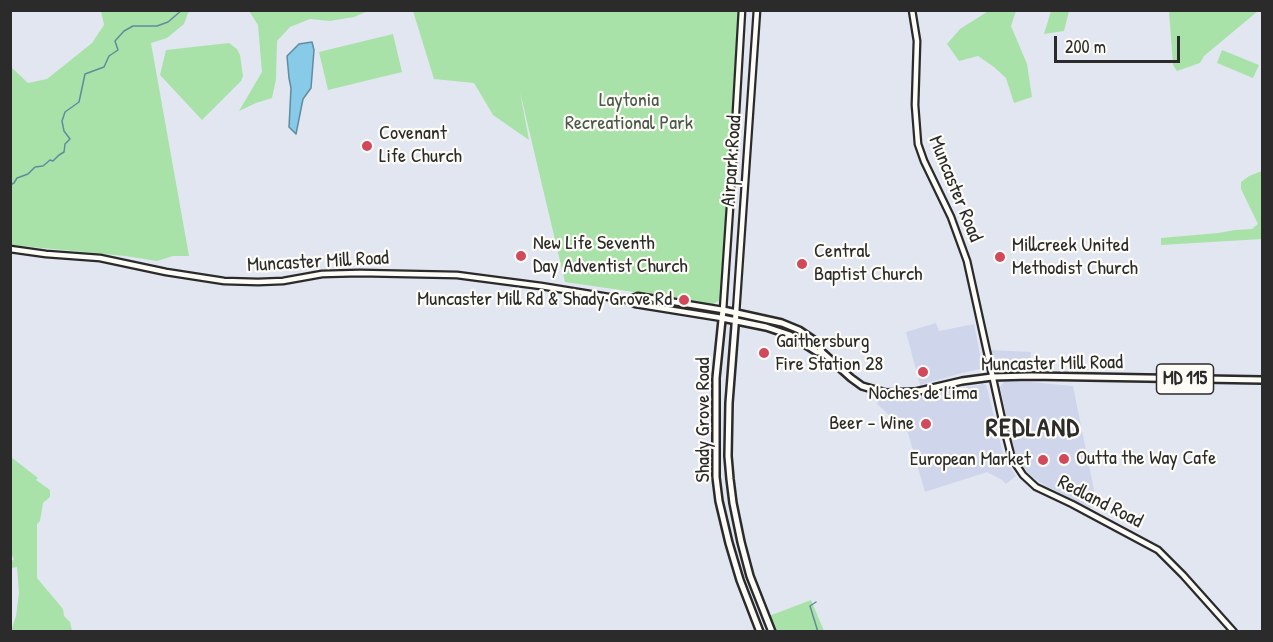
<!DOCTYPE html>
<html>
<head>
<meta charset="utf-8">
<style>
  body { margin:0 }
  #map { position:relative; width:1273px; height:642px; overflow:hidden; background:#e2e6f1; font-family:"Patrick Hand",sans-serif }
  canvas { display:block }
  .frame { position:absolute; inset:0; border:12px solid #2b2b2b; pointer-events:none }
  .scale { position:absolute; left:1054px; top:36px; width:126px; height:27px; box-sizing:border-box; border:3px solid #2b2b2b; border-top:0; padding-left:8px; font-size:18px; line-height:21px; white-space:nowrap; color:#2b2b2b; -webkit-text-stroke:4px #fdfcf7; paint-order:stroke }
</style>
</head>
<body>
<div id="map">
<canvas width="1273" height="642"></canvas>
<div class="frame"></div>
<div class="scale">200 m</div>
</div>
<script>
const ctx = document.querySelector('canvas').getContext('2d');
ctx.lineJoin = 'round';
function paint(path, color) { ctx.fillStyle = color; ctx.fill(path, 'evenodd'); }
const toPath = rows => new Path2D(rows.map(r => 'M' + r).join(''));
function stroke(path, color, width, dash) { ctx.strokeStyle = color; ctx.lineWidth = width; ctx.lineCap = dash ? 'butt' : 'round'; ctx.setLineDash(dash || []); ctx.stroke(path); }
function label(font, color, halo, rows, align = 'center') {
  ctx.font = font + ' "Patrick Hand",sans-serif'; ctx.lineWidth = 4.5; ctx.setLineDash([]); ctx.textBaseline = 'middle'; ctx.strokeStyle = halo; ctx.fillStyle = color; for (const [text, x, y, turn = 0] of rows) {
    ctx.save(); ctx.translate(x, y); ctx.rotate((+turn || 0) * Math.PI / 180); ctx.textAlign = isNaN(turn) ? turn : align; if (halo) ctx.strokeText(text, 0, 0); ctx.fillText(text, 0, 0); ctx.restore();
  }
}
const built = toPath([
  [936,323,939,331,974,324,982,365,980,369,962,373,920,385,906,332],
  [990,350,1031,352,1030,368,997,370,995,368],
  [1004,382,1030,382,1073,386,1094,490,1094,500,1090,509,1044,485,1031,476,1022,466,1017,457,1012,442,1000,387],
  [983,384,986,385,987,388,1002,450,1006,460,1016,476,1006,484,1002,480,987,472,925,492,908,433,877,404,879,397,901,400]
]);
const green = toPath([
  [990,10,1016,11,1011,26,1027,64,1032,97,1014,103,1006,78,994,67,978,56,959,61,947,44,960,29],
  [101,11,191,11,188,13,184,24,167,38,151,43,189,256,173,256,157,261,125,256,11,245,11,67,28,83,47,79,92,43,104,25],
  [249,11,368,11,354,17,330,21,310,19,290,27,277,41,276,79,272,98,256,103,239,111,262,72,258,25],
  [413,11,738,11,720,300,712,305,675,298,565,282,520,92,529,140,493,115,474,83,434,79],
  [1051,11,1069,11,1064,31,1044,34],
  [1169,11,1169,10,1258,11,1204,56,1200,63,1177,71,1173,65],
  [393,34,402,72,328,90,319,52],
  [229,43,237,49,240,55,243,76,241,81,202,120,160,75,166,50],
  [1222,50,1259,65,1253,78,1217,63],
  [1262,171,1262,239,1161,245,1161,238,1218,233,1235,230,1252,229,1258,224,1241,189,1241,182,1249,176],
  [11,457,38,478,36,480,50,490,50,497,43,503,40,521,37,524,37,578,63,609,64,616,70,622,72,631,11,631,16,616,19,593,17,567,11,568,11,561,14,560,10,551],
  [811,600,824,631,775,631,769,616]
]);
const water = toPath([
  [312,42,314,50,311,88,303,99,296,134,289,127,291,88,289,78,287,56,299,44,312,42]
]);
const stream = toPath([
  [10,185,14,183,17,178,28,174,35,167,43,166,50,160,53,161,59,155,64,152,65,144,70,139,64,131,62,121,65,112,79,102,85,74,104,67,109,56,118,50,115,41,124,31,133,26,157,26,168,22,182,10],
  [816,602,810,606,818,632]
]);
const secondary = toPath([
  [912,10,917,41,915,105,918,144,924,161,951,217,967,261,1003,424,1011,455,1017,466,1023,475,1036,487,1072,504,1158,550,1183,575,1234,632],
  [10,249,46,254,100,258,166,272,224,281,258,282,283,281,322,274,360,273,457,275,541,286,627,300,635,304,722,318],
  [628,300,638,296,723,310,733,163,742,10],
  [736,313,757,10]
]);
const primary = toPath([
  [736,313,729,403,728,456,730,479,733,503,741,542,750,576,772,632],
  [722,318,766,327,790,335,817,352,822,352,851,378,862,386,886,393,915,392,962,381,992,377,1031,376,1262,380],
  [760,632,740,580,729,543,719,501,716,477,716,378,723,310,782,323,799,330,818,343,822,352]
]);
const markers = [
  [367,146,6,"#d1495b"],
  [521,256,6,"#d1495b"],
  [1000,257,6,"#d1495b"],
  [802,264,6,"#d1495b"],
  [684,300,6,"#d1495b"],
  [764,353,6,"#d1495b"],
  [923,372,6,"#d1495b"],
  [926,424,6,"#d1495b"],
  [1064,459,6,"#d1495b"],
  [1043,460,6,"#d1495b"]
];
const shields = [
  [1185,379,57]
];
const shieldNames = [
  ["MD 115",1185,379]
];
const parkNames = [
  ["Laytonia",629,101],
  ["Recreational Park",629,124]
];
const poiNames = [
  ["Covenant",379,134],
  ["Life Church",379,157],
  ["New Life Seventh",533,244],
  ["Day Adventist Church",533,267],
  ["Millcreek United",1012,246],
  ["Methodist Church",1012,269],
  ["Central",814,252],
  ["Baptist Church",814,275],
  ["Muncaster Mill Rd & Shady Grove Rd",672,300,"right"],
  ["Gaithersburg",776,342],
  ["Fire Station 28",776,365],
  ["Noches de Lima",923,394,"center"],
  ["Beer - Wine",914,424,"right"],
  ["Outta the Way Cafe",1076,459],
  ["European Market",1031,460,"right"]
];
const streetNames = [
  ["Airpark Road",732,161,-86],
  ["Muncaster Road",955,189,68],
  ["Muncaster Mill Road",318,262,-3],
  ["Muncaster Mill Road",1052,364,-1],
  ["Shady Grove Road",704,420,-90],
  ["Redland Road",1100,502,27]
];
const districtNames = [
  ["REDLAND",1033,429]
];
paint(built, '#cfd6ec');
paint(green, '#a8e2a8');
paint(water, '#87cbe9');
stroke(water, '#628b9d', 1.5);
stroke(stream, '#628b9d', 1.5);
stroke(secondary, '#2b2b2b', 9);
stroke(primary, '#2b2b2b', 10);
stroke(secondary, '#fdfcf7', 4.5);
stroke(primary, '#fdfcf7', 5);
for (const [x, y, r, color] of markers) { const dot = new Path2D(); dot.arc(x, y, r, 0, 2 * Math.PI); ctx.fillStyle = color; ctx.fill(dot); stroke(dot, '#fdfcf7', 2); }
for (const [x, y, w] of shields) { const box = new Path2D(); box.roundRect(x - w / 2, y - 15, w, 30, 4.5); ctx.fillStyle = '#fdfcf7'; ctx.fill(box); stroke(box, '#2b2b2b', 1.5); }
label('bold 18px', '#2b2b2b', null, shieldNames);
label('20px', '#4a594a', '#fdfcf7', parkNames);
label('20px', '#2b2b2b', '#fdfcf7', poiNames, 'left');
label('20px', '#2b2b2b', '#fdfcf7', streetNames);
ctx.letterSpacing = '1.5px';
label('bold 26px', '#2b2b2b', '#fdfcf7', districtNames);
ctx.letterSpacing = '0px';
</script>
</body>
</html>
